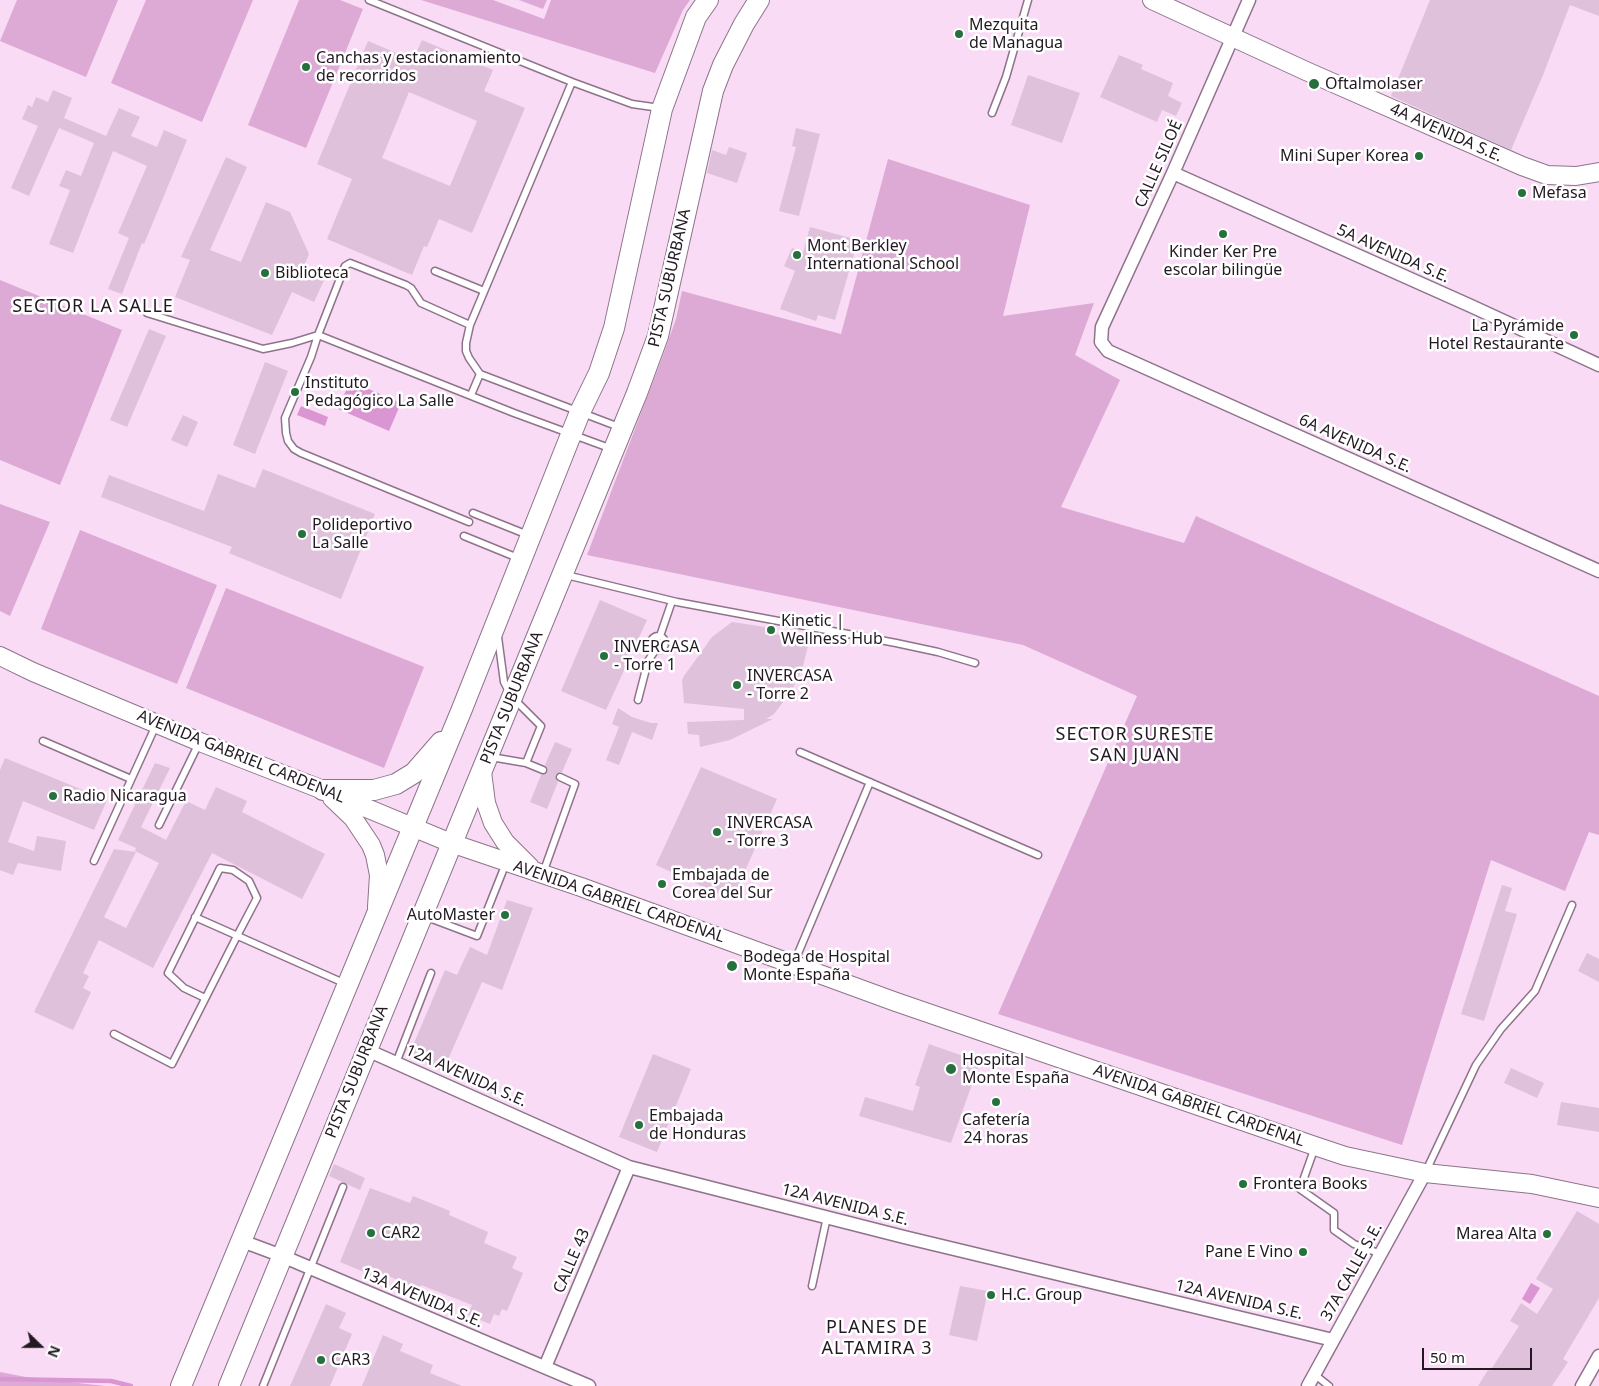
<!DOCTYPE html>
<html>
<head>
<meta charset="utf-8">
<style>
  body { margin:0 }
  #map { position:relative; width:1599px; height:1386px; overflow:hidden; background:#f9dbf5; font-family:"Noto Sans",sans-serif }
  canvas { display:block }
  .north { position:absolute; left:15px; top:1321px; width:50px; height:50px; -webkit-text-stroke:4px #fff; paint-order:stroke; rotate:112deg; font-size:14px; font-weight:700; line-height:20px; text-align:center; color:#231922 }
  .north::after { content:''; display:block; margin:auto; width:18px; height:22px; background:#231922; clip-path:polygon(50% 0,100% 100%,50% 72%,0 100%) }
  .scale { position:absolute; left:1422px; top:1348px; width:110px; height:22px; box-sizing:border-box; border:2px solid #231922; border-top:0; padding-left:6px; font-size:15px; line-height:18px; white-space:nowrap; color:#231922; -webkit-text-stroke:4px #fff; paint-order:stroke }
</style>
</head>
<body>
<div id="map">
<canvas width="1599" height="1386"></canvas>
<div class="north">N</div>
<div class="scale">50 m</div>
</div>
<script>
const c = document.querySelector('canvas').getContext('2d');
c.lineJoin = 'round';
function paint(path, color) { c.fillStyle = color; c.fill(path, 'evenodd'); }
const toPath = rows => new Path2D(rows.map(r => 'M' + r).join(''));
function trace(path, color, width, dash) { c.strokeStyle = color; c.lineWidth = width; c.lineCap = dash ? 'butt' : 'round'; c.setLineDash(dash || []); c.stroke(path); }
function write(font, color, halo, rows, align = 'center') {
  c.font = font + ' "Noto Sans",sans-serif'; c.lineWidth = 5; c.setLineDash([]); c.textBaseline = 'middle'; c.strokeStyle = halo; c.fillStyle = color; for (const [text, x, y, turn = 0] of rows) {
    c.save(); c.translate(x, y); c.rotate((+turn || 0) * Math.PI / 180); c.textAlign = isNaN(turn) ? turn : align; if (halo) c.strokeText(text, 0, 0); c.fillText(text, 0, 0); c.restore();
  }
}
const green = toPath([
  [17,0,118,0,86,77,0,41],
  [146,0,253,0,202,122,111,83],
  [299,0,340,0,363,9,306,148,248,125],
  [421,0,493,0,544,19,551,0,690,0,683,10,655,73],
  [519,0,547,0,543,9],
  [888,159,1030,205,1003,316,1094,303,1075,355,1120,380,1061,507,1184,543,1196,516,1599,696,1599,835,1589,832,1565,891,1491,860,1402,1145,998,1014,1137,696,1023,645,587,555,662,358,676,319,682,291,841,334],
  [0,280,122,330,60,485,0,460],
  [0,504,50,522,10,616,0,611],
  [80,530,217,585,177,684,41,629],
  [226,588,424,667,384,768,186,688],
  [0,1372,26,1377,105,1386,0,1386]
]);
const water = toPath([
  [350,381,401,403,389,431,338,409],
  [301,406,328,417,325,426,297,415],
  [1531,1283,1540,1288,1530,1304,1522,1299]
]);
const stream = toPath([
  [0,1379,111,1381,131,1386]
]);
const building = toPath([
  [1430,0,1599,0,1599,16,1570,5,1543,75,1511,150,1391,96],
  [422,40,493,70,484,91,525,108,472,233,439,219,427,247,424,246,412,275,327,239,352,179,317,164,368,41,413,60],
  [409,92,477,121,450,186,382,158],
  [1119,55,1143,65,1141,69,1173,83,1168,96,1182,103,1176,116,1162,110,1157,122,1100,97],
  [1028,75,1080,93,1062,143,1011,125],
  [53,90,72,98,64,118,106,136,119,108,140,117,131,136,157,147,164,130,187,140,144,244,142,243,122,294,108,289,129,238,118,233,147,166,113,151,73,253,49,244,70,190,59,186,66,170,81,176,94,143,59,128,29,196,11,188,38,126,22,119,28,105,32,107,36,97,48,102],
  [796,128,820,134,799,216,779,211,796,147,792,146],
  [729,147,747,153,737,183,707,173,712,150,726,155],
  [226,157,247,167,210,250,241,262,266,202,290,212,309,254,303,268,325,278,314,302,292,292,272,335,175,297,190,260,181,257],
  [810,227,858,240,835,320,818,315,816,321,780,309,795,271,784,266,792,248,803,253],
  [149,329,166,336,127,427,110,420],
  [265,362,288,371,255,454,233,445],
  [183,415,198,422,187,447,171,440],
  [263,469,375,514,341,599,229,553,232,547,101,497,109,475,204,511,218,474,255,488],
  [600,600,647,620,606,710,561,691],
  [732,622,765,627,765,635,796,634,796,643,808,646,802,670,790,693,774,714,766,719,773,719,730,740,700,747,699,735,688,734,687,722,744,720,744,709,684,703,682,680,684,676,712,637],
  [618,708,632,717,651,723,658,723,652,740,632,732,619,765,606,760,619,727,612,724],
  [555,742,572,749,562,772,558,773,555,775,556,779,558,782,547,809,530,802,541,775,547,772,548,769,545,765],
  [5,758,107,800,94,830,23,801,8,842,34,851,37,836,66,841,61,871,18,863,13,875,0,870,0,770],
  [155,763,170,768,141,827,166,840,186,801,205,810,216,787,247,801,242,812,325,854,302,899,212,853,153,968,99,940,83,973,89,976,83,988,91,992,73,1030,34,1012,114,849,136,852,104,917,126,928,159,863,135,851,136,848,118,840],
  [701,767,777,799,732,900,656,865],
  [1502,885,1512,888,1505,911,1517,914,1484,1021,1461,1014],
  [507,900,533,908,502,990,482,982,443,1071,409,1055,445,970,457,975,470,947,487,955],
  [1587,953,1599,959,1599,982,1578,971],
  [929,1044,980,1062,951,1143,859,1116,865,1097,913,1111,920,1087,915,1085],
  [653,1054,691,1069,657,1152,619,1137],
  [1511,1068,1544,1083,1537,1098,1504,1083],
  [1561,1102,1599,1108,1599,1132,1557,1125],
  [334,1164,365,1178,360,1190,329,1176],
  [370,1188,410,1203,413,1196,450,1211,449,1215,488,1232,484,1243,517,1257,512,1268,523,1273,507,1311,502,1309,499,1316,494,1314,490,1324,468,1315,472,1305,421,1285,419,1289,379,1272,376,1279,363,1274,364,1272,340,1262],
  [1577,1211,1599,1224,1599,1298,1563,1359,1568,1362,1552,1386,1478,1386,1488,1370,1490,1371,1519,1326,1510,1321,1521,1303,1537,1314,1553,1289,1536,1279],
  [960,1286,988,1291,977,1341,949,1335],
  [326,1304,346,1313,339,1328,352,1334,330,1386,290,1386],
  [383,1335,403,1344,400,1351,433,1365,430,1373,462,1386,362,1386]
]);
const lane = toPath([
  [369,0,572,82],
  [992,113,1006,77,1028,0],
  [435,271,484,291],
  [147,313,263,349,292,343,318,335],
  [470,325,421,303,411,288,406,285,350,263,345,266,318,335,514,413,612,449],
  [318,335,311,357,285,418,286,433,288,441,294,449,301,453,469,522],
  [471,395,480,374],
  [619,427,480,374,469,358,466,351,466,343,470,325,572,82,632,104,660,108],
  [473,513,528,535],
  [464,536,518,558],
  [566,575,677,602,896,643,938,652,975,663],
  [660,636,672,601],
  '651 643a7 7 0 1 1 14 0a7 7 0 1 1-14 0Z',
  [498,637,504,682,512,697,541,726,526,763],
  [638,700,648,661,656,649],
  [43,741,131,779],
  [800,752,1038,855],
  [491,757,526,763,543,770],
  [159,825,199,743],
  [94,861,156,725],
  [543,873,575,784,560,777],
  [424,916,477,936,506,863],
  [195,917,346,984],
  [794,963,870,782],
  [114,1034,172,1064,237,936,257,898,249,881,233,870,220,868,168,973,184,988,205,998],
  [396,1063,431,973],
  [1315,1147,1300,1189,1334,1213,1334,1230,1354,1244,1381,1254],
  [1426,1171,1476,1065,1501,1029,1535,991,1572,905],
  [812,1286,827,1217],
  [1314,1374,1329,1386],
  [263,1386,343,1187]
]);
const street = toPath([
  [1249,0,1173,173,1102,327,1101,342,1108,351,1599,571],
  [1173,173,1471,306,1599,365],
  [367,1050,629,1167,904,1237,1333,1340],
  [242,1241,282,1256,589,1386],
  [545,1367,629,1167],
  [1308,1386,1425,1173],
  [1582,1386,1599,1356]
]);
const secondary = toPath([
  [1152,0,1306,71,1522,166,1547,175,1576,176,1599,172],
  [0,656,33,672,200,742,323,790,451,843,581,887,896,1002,1315,1146,1345,1156,1425,1173,1532,1184,1599,1198],
  [482,772,486,803,493,823,505,842,530,867],
  [332,798,353,818,371,845,375,855,379,875,377,907]
]);
const primary = toPath([
  [323,790,374,790,396,784,414,773,441,742],
  [181,1386,462,709,580,412,599,373,614,328,662,109,696,17,708,0],
  [229,1386,637,393,658,336,713,91,723,65,744,24,759,0]
]);
const markers = [
  [959,34,5,"#26703d"],
  [306,67,5,"#26703d"],
  [1314,84,6,"#26703d"],
  [1419,156,5,"#26703d"],
  [1522,193,5,"#26703d"],
  [1223,234,5,"#26703d"],
  [797,255,5,"#26703d"],
  [265,273,5,"#26703d"],
  [1574,335,5,"#26703d"],
  [295,392,5,"#26703d"],
  [302,534,5,"#26703d"],
  [771,630,5,"#26703d"],
  [604,656,5,"#26703d"],
  [737,685,5,"#26703d"],
  [53,796,5,"#26703d"],
  [717,832,5,"#26703d"],
  [662,884,5,"#26703d"],
  [505,915,5,"#26703d"],
  [732,966,6,"#26703d"],
  [951,1069,6,"#26703d"],
  [996,1102,5,"#26703d"],
  [639,1125,5,"#26703d"],
  [1243,1184,5,"#26703d"],
  [371,1233,5,"#26703d"],
  [1547,1234,5,"#26703d"],
  [1303,1252,5,"#26703d"],
  [991,1295,5,"#26703d"],
  [321,1360,5,"#26703d"]
];
const poiNames = [
  ["Mezquita",969,25],
  ["de Managua",969,43],
  ["Canchas y estacionamiento",316,58],
  ["de recorridos",316,76],
  ["Oftalmolaser",1325,84],
  ["Mini Super Korea",1409,156,"right"],
  ["Mefasa",1532,193],
  ["Mont Berkley",807,246],
  ["International School",807,264],
  ["Kinder Ker Pre",1223,252,"center"],
  ["escolar bilingüe",1223,270,"center"],
  ["Biblioteca",275,273],
  ["La Pyrámide",1564,326,"right"],
  ["Hotel Restaurante",1564,344,"right"],
  ["Instituto",305,383],
  ["Pedagógico La Salle",305,401],
  ["Polideportivo",312,525],
  ["La Salle",312,543],
  ["Kinetic |",781,621],
  ["Wellness Hub",781,639],
  ["INVERCASA",614,647],
  ["- Torre 1",614,665],
  ["INVERCASA",747,676],
  ["- Torre 2",747,694],
  ["Radio Nicaragua",63,796],
  ["INVERCASA",727,823],
  ["- Torre 3",727,841],
  ["Embajada de",672,875],
  ["Corea del Sur",672,893],
  ["AutoMaster",495,915,"right"],
  ["Bodega de Hospital",743,957],
  ["Monte España",743,975],
  ["Hospital",962,1060],
  ["Monte España",962,1078],
  ["Embajada",649,1116],
  ["de Honduras",649,1134],
  ["Cafetería",996,1120,"center"],
  ["24 horas",996,1138,"center"],
  ["Frontera Books",1253,1184],
  ["CAR2",381,1233],
  ["Marea Alta",1537,1234,"right"],
  ["Pane E Vino",1293,1252,"right"],
  ["H.C. Group",1001,1295],
  ["CAR3",331,1360]
];
const streetNames = [
  ["4A AVENIDA S.E.",1446,133,24],
  ["CALLE SILOÉ",1159,164,-66],
  ["5A AVENIDA S.E.",1393,254,24],
  ["PISTA SUBURBANA",670,278,-77],
  ["6A AVENIDA S.E.",1355,444,24],
  ["PISTA SUBURBANA",512,698,-68],
  ["AVENIDA GABRIEL CARDENAL",241,757,22],
  ["AVENIDA GABRIEL CARDENAL",619,902,19],
  ["PISTA SUBURBANA",357,1072,-68],
  ["12A AVENIDA S.E.",466,1076,24],
  ["AVENIDA GABRIEL CARDENAL",1199,1106,19],
  ["12A AVENIDA S.E.",845,1205,14],
  ["CALLE 43",572,1261,-67],
  ["37A CALLE S.E.",1352,1272,-61],
  ["13A AVENIDA S.E.",422,1298,23],
  ["12A AVENIDA S.E.",1239,1300,13]
];
const neighbourhoodNames = [
  ["SECTOR LA SALLE",93,307],
  ["SECTOR SURESTE",1135,735],
  ["SAN JUAN",1135,756],
  ["PLANES DE",877,1328],
  ["ALTAMIRA 3",877,1349]
];
paint(green, '#ddaad6');
paint(water, '#d996d2');
trace(stream, '#d996d2', 4.5);
paint(building, '#dfc1db');
trace(lane, '#8e738b', 9);
trace(street, '#8e738b', 15);
trace(secondary, '#8e738b', 20);
trace(primary, '#8e738b', 22);
trace(lane, '#fff', 6);
trace(street, '#fff', 12);
trace(secondary, '#fff', 18);
trace(primary, '#fff', 20);
for (const [x, y, r, color] of markers) { const dot = new Path2D(); dot.arc(x, y, r, 0, 2 * Math.PI); c.fillStyle = color; c.fill(dot); trace(dot, '#fff', 2); }
write('16px', '#231922', '#fff', poiNames, 'left');
write('16px', '#231922', '#fff', streetNames);
c.letterSpacing = '1px';
write('18px', '#231922', '#fff', neighbourhoodNames);
c.letterSpacing = '0px';
</script>
</body>
</html>
